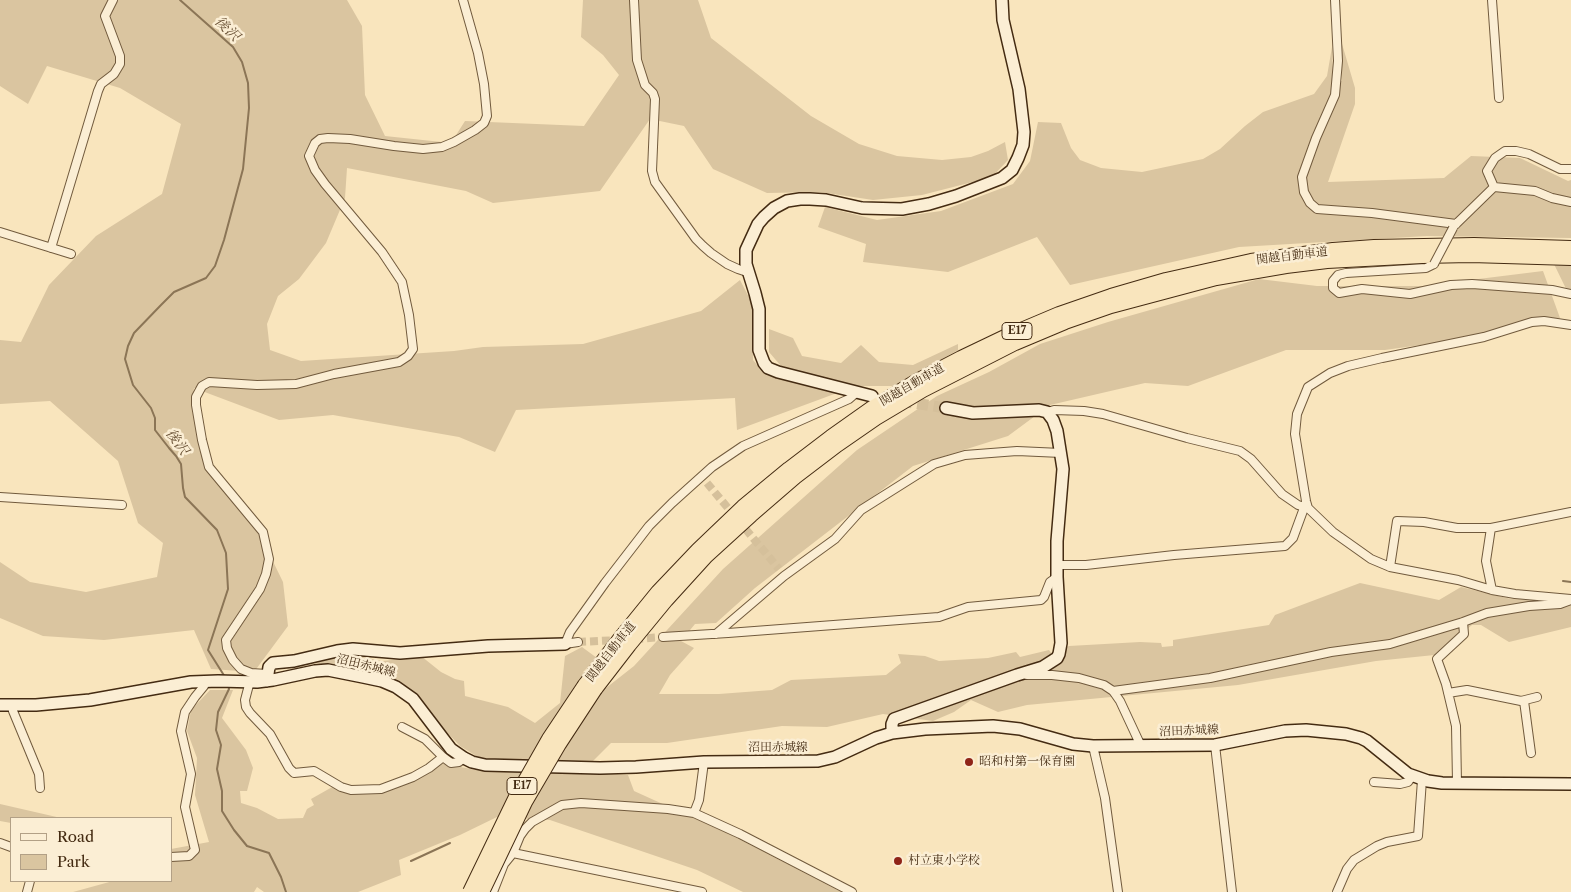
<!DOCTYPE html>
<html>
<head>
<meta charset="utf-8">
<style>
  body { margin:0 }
  #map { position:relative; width:1571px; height:892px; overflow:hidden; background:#f9e5bd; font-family:"Libre Caslon Text",serif }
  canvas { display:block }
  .legend { position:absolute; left:10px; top:817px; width:162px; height:65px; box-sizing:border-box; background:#fbeed4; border:1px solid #b2a086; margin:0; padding:6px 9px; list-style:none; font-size:15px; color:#442b12 }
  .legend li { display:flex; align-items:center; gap:10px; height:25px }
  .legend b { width:25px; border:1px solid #b2a086 }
</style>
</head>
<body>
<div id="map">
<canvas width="1571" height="892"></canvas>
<ul class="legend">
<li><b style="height:6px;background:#fbeed4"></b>Road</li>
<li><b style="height:14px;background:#dac5a0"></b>Park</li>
</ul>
</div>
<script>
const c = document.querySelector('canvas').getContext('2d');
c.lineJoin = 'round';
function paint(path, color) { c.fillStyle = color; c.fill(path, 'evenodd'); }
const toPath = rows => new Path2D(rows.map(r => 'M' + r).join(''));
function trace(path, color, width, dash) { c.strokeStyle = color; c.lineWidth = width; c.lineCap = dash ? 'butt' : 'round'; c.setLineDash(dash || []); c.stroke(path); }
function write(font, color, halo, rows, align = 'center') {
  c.font = font + ' "Libre Caslon Text","Noto Serif JP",serif'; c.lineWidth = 5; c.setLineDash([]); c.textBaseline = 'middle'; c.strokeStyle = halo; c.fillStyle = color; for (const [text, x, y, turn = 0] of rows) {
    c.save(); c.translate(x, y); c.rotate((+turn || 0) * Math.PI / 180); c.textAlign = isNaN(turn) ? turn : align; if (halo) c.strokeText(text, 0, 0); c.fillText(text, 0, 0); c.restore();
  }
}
const green = toPath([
  [0,0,347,0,362,26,365,95,385,136,451,143,465,121,584,126,619,75,603,55,581,37,583,0,698,0,711,38,811,116,859,144,897,156,942,160,971,157,988,151,1005,142,1008,160,992,177,922,195,873,200,820,192,767,193,713,169,684,126,650,119,600,191,493,203,466,191,347,168,345,198,326,243,299,279,278,296,267,324,270,350,301,361,454,351,483,347,583,344,701,311,740,280,752,303,753,360,766,375,837,393,737,430,735,398,516,410,495,452,459,437,333,415,279,420,194,388,192,410,206,467,221,488,259,533,283,582,288,626,254,672,211,669,194,630,104,640,43,636,0,618,0,562,30,582,86,592,157,577,163,543,138,523,118,461,50,401,0,404,0,340,21,342,49,285,96,236,162,194,181,124,120,88,47,66,28,104,0,86],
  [1340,37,1355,88,1355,104,1328,182,1444,178,1471,156,1520,158,1568,181,1571,180,1571,238,1427,236,1239,247,1070,285,1037,237,948,272,863,262,866,244,818,227,825,207,877,220,941,211,1013,184,1030,161,1038,122,1061,123,1071,148,1080,160,1101,168,1142,172,1203,159,1220,149,1245,126,1263,112,1314,94,1327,76,1332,47,1333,80,1342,81],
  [1553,262,1571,263,1571,299],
  [1543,271,1560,318,1484,336,1385,350,1286,350,1188,386,1145,383,1050,405,1008,436,913,466,755,588,716,623,695,624,681,641,694,648,670,675,659,694,719,694,772,690,791,680,886,675,901,663,898,654,925,656,939,661,988,658,1016,652,1020,657,1049,650,1052,654,1069,646,1140,642,1161,643,1162,647,1173,646,1173,640,1269,625,1275,615,1360,583,1439,600,1461,587,1511,599,1568,600,1571,598,1571,627,1509,642,1481,625,1472,625,1456,638,1444,654,1376,661,1238,685,1027,705,998,712,971,700,954,712,933,721,883,714,827,727,782,726,667,743,611,743,591,763,519,759,483,760,460,746,436,721,425,705,399,680,316,663,348,654,382,661,412,658,421,656,441,672,455,679,464,681,465,696,508,707,535,723,560,703,565,656,582,647,597,658,583,672,606,688,634,666,723,569,857,450,937,396,989,372,1040,344,1108,322,1259,279,1317,286,1422,286],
  [769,329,793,338,802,356,841,363,861,345,879,362,913,365,958,344,958,350,896,386,848,386,781,366,769,352],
  [210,690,233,690,222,718,246,750,253,768,247,791,240,791,241,803,257,808,278,819,303,818,307,809,314,805,311,799,334,786,343,792,350,793,362,794,378,792,440,763,476,770,628,775,634,791,729,834,841,892,743,892,697,870,550,820,497,817,460,835,399,860,401,875,358,892,264,892,257,887,254,892,73,892,113,881,171,881,171,849,209,842,195,795,197,758,187,731,191,710],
  [0,804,61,818,69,817,74,818,11,818,11,823,0,821]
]);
const stream = toPath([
  [180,0,233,47,242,62,248,83,249,108,243,169,224,240,215,266,206,278,174,292,161,305,134,333,128,346,125,359,133,385,151,408,155,418,155,430,169,448,176,456,181,464,183,488,185,497,217,530,226,553,228,589,208,650,225,677],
  [1563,581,1571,582],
  [228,685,229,689,218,712,216,730,221,745,217,769,222,791,222,811,234,830,247,846,269,853,281,877,286,892],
  [411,861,450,843]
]);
const streetTunnel = toPath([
  [707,483,779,569],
  [635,639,663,637],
  [578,642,619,640]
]);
const secondaryTunnel = toPath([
  [901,401,946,408]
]);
const street = toPath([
  [634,0,637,60,645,85,653,93,655,99,652,171,655,182,696,239,703,246,711,253,727,264,738,269,744,271,747,269],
  [1335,0,1338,61,1335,95,1316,138,1302,177,1304,192,1310,203,1317,209,1372,213,1456,224],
  [1492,0,1499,98],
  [1494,187,1487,171,1495,158,1505,151,1516,151,1529,154,1560,169,1571,169],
  [1454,226,1494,187,1535,191,1552,198,1571,202],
  [0,232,71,254],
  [51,248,98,91,101,84,114,74,120,64,120,56,105,16,113,0],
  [1434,264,1426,268,1346,273,1338,275,1333,281,1333,288,1339,293,1362,289,1410,294,1451,285,1472,284,1552,290,1571,294],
  [1571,325,1544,321,1532,322,1484,337,1382,358,1348,366,1330,373,1308,387,1297,414,1295,434,1306,501,1308,508,1333,532,1371,559,1390,567,1458,580,1492,590,1515,594,1571,599],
  [1047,412,1054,410,1084,411,1103,414,1187,438,1240,451,1251,459,1282,494,1298,505,1308,508],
  [0,497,122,505],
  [1491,528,1486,561,1492,590],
  [1057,565,1086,565,1174,555,1285,546,1293,538,1304,508],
  [1390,567,1397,521,1424,522,1457,528,1491,528,1571,512],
  [716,634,784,576,835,539,861,510,934,464,965,455,1017,451,1061,453],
  [663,637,728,633,939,617,968,607,1041,600,1044,597,1050,582,1057,577],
  [565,644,570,632,605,583,649,526,672,503,712,467,743,446,849,399,857,392],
  [565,644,578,642],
  [267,674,251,673,241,669,233,660,227,648,226,640,260,589,266,574,269,559,263,532,209,467,202,440,196,405,196,397,202,386,209,382,257,385,296,384,334,374,399,362,408,356,413,349,409,315,402,282,382,252,325,184,315,170,309,156,315,143,320,139,328,138,350,139,394,146,423,149,442,147,454,142,475,130,484,123,487,116,484,84,478,53,463,0],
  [1027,675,1052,675,1079,678,1104,685,1113,691,1120,701,1141,746],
  [250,681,245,700,246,707,250,713,270,734,289,768,294,773,314,771,341,787,351,790,381,789,413,777,429,768,443,757],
  [1113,691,1210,678,1331,652,1390,644,1463,622,1487,613,1529,606,1560,604,1571,600],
  [1448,693,1467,690,1521,701,1537,697],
  [1524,701,1531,753],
  [12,705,13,711,39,774,40,788],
  [402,727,425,739,443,757,451,763,459,762,464,758],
  [1215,745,1232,892],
  [1093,746,1105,798,1118,892],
  [1374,782,1400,784,1408,782,1412,776],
  [1457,783,1456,726,1446,684,1437,659,1464,634,1463,622],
  [694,813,699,800,704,762],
  [0,843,11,847],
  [513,853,702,892],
  [171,857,189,856,195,850,185,807,191,774,181,731,185,712,195,697,204,686,206,681],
  [27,892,30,881],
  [493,892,504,864,513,853,520,836,525,829,532,822,562,805,581,803,668,809,694,813,740,834,852,892],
  [1337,892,1347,869,1354,860,1377,846,1387,842,1418,836,1422,780]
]);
const secondary = toPath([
  [872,396,778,372,768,368,764,363,759,350,759,309,755,293,746,264,746,250,758,224,764,217,774,208,787,201,800,199,810,199,826,200,862,208,902,209,929,204,956,196,1002,178,1012,170,1018,158,1023,145,1024,132,1019,89,1003,20,1002,0],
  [267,681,269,667,273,663,294,661,337,651,353,649,400,653,488,646,565,644],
  [0,705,36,705,90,700,191,682,218,681,257,682,273,680,315,671,328,670,363,677,382,681,396,687,413,699,451,749,464,758,472,762,485,765,600,768,636,767,704,762,818,761,835,757,876,738,892,733,925,729,993,726,1020,729,1073,744,1093,746,1215,745,1285,731,1306,730,1346,734,1361,738,1367,741,1408,774,1428,781,1442,783,1571,784],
  [892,733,892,724,894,719,1017,675,1043,667,1057,658,1059,654,1061,643,1057,577,1057,541,1063,469,1057,431,1053,420,1047,412,1039,410,973,413,946,408]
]);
const highway = toPath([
  [585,685,619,640,658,592,698,550,743,507,789,469,831,437,872,408,917,381,961,358,1007,336,1059,314,1111,296,1166,280,1251,261,1333,250,1374,247,1474,245,1571,248],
  [595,689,629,645,666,600,706,556,751,515,795,477,837,445,876,418,923,390,1015,343,1065,322,1111,306,1216,278,1286,266,1327,261,1422,256,1471,255,1571,258]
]);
const streetBridge = toPath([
  [1434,264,1453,228]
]);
const highwayBridge = toPath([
  [470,892,516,797,549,739,585,685],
  [482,892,525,802,559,744,595,689]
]);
const markers = [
  [969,762,5,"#8f2418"],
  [898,861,5,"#8f2418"]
];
const shields = [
  [1017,331,30],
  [522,786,30]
];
const shieldNames = [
  ["E17",1017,331],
  ["E17",522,786]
];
const streetNames = [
  ["関越自動車道",1292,256,-7],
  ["関越自動車道",912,385,-30],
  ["関越自動車道",611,652,-52],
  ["沼田赤城線",366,666,14],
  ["沼田赤城線",1189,731,-2],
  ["沼田赤城線",778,748]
];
const poiNames = [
  ["昭和村第一保育園",979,762],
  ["村立東小学校",908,861]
];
const waterNames = [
  ["後沢",227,29,44],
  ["後沢",177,442,54]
];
paint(green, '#dac5a0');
trace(stream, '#8b7556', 2);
trace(streetTunnel, '#d5c09b', 8, [8, 4]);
trace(secondaryTunnel, '#d5c09b', 11, [11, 5.5]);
trace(street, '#715a3d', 10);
trace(secondary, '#442b12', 14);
trace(highway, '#442b12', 16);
trace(street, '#fbeed4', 8);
trace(secondary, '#fbeed4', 11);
trace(highway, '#f9e5bd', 14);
trace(streetBridge, '#715a3d', 10, []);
trace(highwayBridge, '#442b12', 16, []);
trace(streetBridge, '#fbeed4', 8);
trace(highwayBridge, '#f9e5bd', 14);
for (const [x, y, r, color] of markers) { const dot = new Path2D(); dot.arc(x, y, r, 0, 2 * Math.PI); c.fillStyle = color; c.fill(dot); trace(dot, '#fbeed4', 2); }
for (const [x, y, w] of shields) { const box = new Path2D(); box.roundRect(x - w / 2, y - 8.5, w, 17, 4); c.fillStyle = '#fbeed4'; c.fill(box); trace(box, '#442b12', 1); }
write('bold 11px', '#442b12', null, shieldNames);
write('12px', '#442b12', '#fbeed4', streetNames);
write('12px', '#442b12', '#fbeed4', poiNames, 'left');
write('italic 14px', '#685034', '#fbeed4', waterNames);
</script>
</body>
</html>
